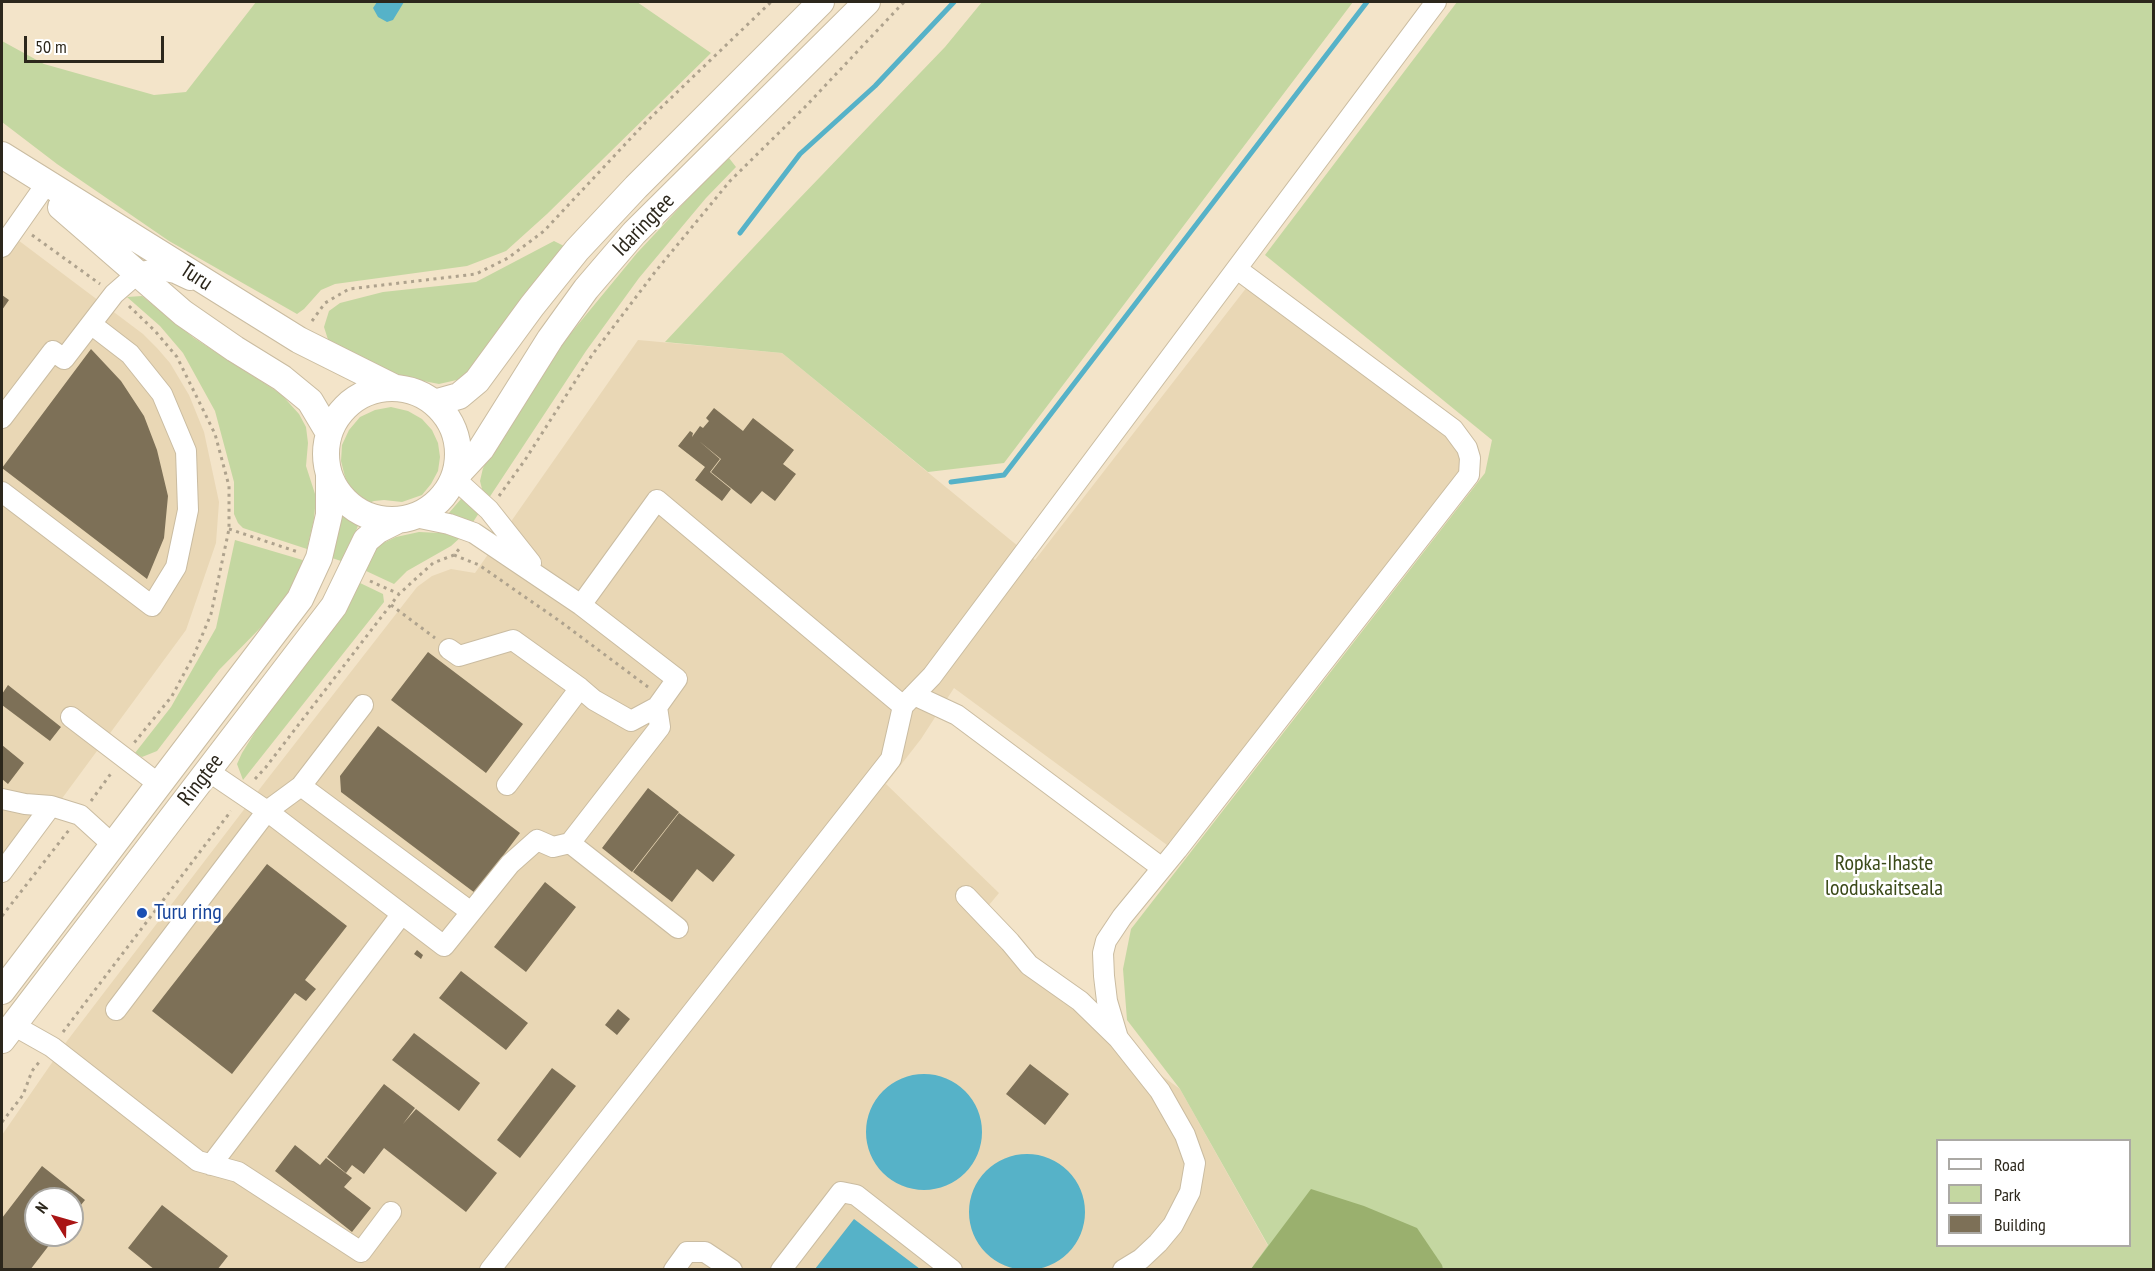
<!DOCTYPE html>
<html>
<head>
<meta charset="utf-8">
<style>
  body { margin:0 }
  #map { position:relative; width:2155px; height:1271px; overflow:hidden; background:#f3e4c9; font-family:"PT Sans Narrow",sans-serif }
  canvas { display:block }
  .frame { position:absolute; inset:0; border:3px solid #2c271c; pointer-events:none }
  .legend { position:absolute; left:1936px; top:1139px; width:195px; height:108px; box-sizing:border-box; background:#fff; border:2px solid #aba9a4; margin:0; padding:8px 10px; list-style:none; font-size:18px; color:#2c271c }
  .legend li { display:flex; align-items:center; gap:12px; height:30px }
  .legend b { width:30px; border:2px solid #aba9a4 }
  .north { position:absolute; left:24px; top:1187px; width:60px; height:60px; box-sizing:border-box; background:#fff; border:2px solid #aba9a4; border-radius:50%; rotate:307deg; font-size:16px; font-weight:700; line-height:24px; text-align:center; color:#2c271c }
  .north::after { content:''; display:block; margin:auto; width:21px; height:27px; background:#a91515; clip-path:polygon(50% 0,100% 100%,50% 72%,0 100%) }
  .scale { position:absolute; left:24px; top:36px; width:140px; height:27px; box-sizing:border-box; border:3px solid #2c271c; border-top:0; padding-left:8px; font-size:18px; line-height:21px; white-space:nowrap; color:#2c271c; -webkit-text-stroke:4px #fff; paint-order:stroke }
</style>
</head>
<body>
<div id="map">
<canvas width="2155" height="1271"></canvas>
<div class="frame"></div>
<ul class="legend">
<li><b style="height:8px;background:#fff"></b>Road</li>
<li><b style="height:16px;background:#c4d7a1"></b>Park</li>
<li><b style="height:16px;background:#7d7057"></b>Building</li>
</ul>
<div class="north">N</div>
<div class="scale">50 m</div>
</div>
<script>
const c = document.querySelector('canvas').getContext('2d');
c.lineJoin = 'round';
function paint(path, color) { c.fillStyle = color; c.fill(path, 'evenodd'); }
const toPath = rows => new Path2D(rows.map(r => 'M' + r).join(''));
function trace(path, color, width, dash) { c.strokeStyle = color; c.lineWidth = width; c.lineCap = dash ? 'butt' : 'round'; c.setLineDash(dash || []); c.stroke(path); }
function write(font, color, halo, rows, align = 'center') {
  c.font = font + ' "PT Sans Narrow",sans-serif'; c.lineWidth = 5; c.setLineDash([]); c.textBaseline = 'middle'; c.strokeStyle = halo; c.fillStyle = color; for (const [text, x, y, turn = 0] of rows) {
    c.save(); c.translate(x, y); c.rotate((+turn || 0) * Math.PI / 180); c.textAlign = isNaN(turn) ? turn : align; if (halo) c.strokeText(text, 0, 0); c.fillText(text, 0, 0); c.restore();
  }
}
const built = toPath([
  [2,228,143,334,157,348,170,363,189,395,204,432,219,502,216,543,186,630,2,880],
  [1247,287,1450,438,1462,462,1457,480,1167,845,954,688,921,739,886,784,999,893,979,917,1037,981,1102,1032,1180,1089,1268,1246,1251,1269,2,1270,2,1135,67,1041,265,782,417,587,432,576,451,569,475,573,638,340,782,353,1035,560],
  [36,1199,72,1199,72,1235,36,1235]
]);
const green = toPath([
  [256,2,637,2,711,53,547,214,506,251,467,266,335,284,321,290,304,309,297,314,169,241,57,164,2,122,2,41,44,64,154,95,186,92],
  [982,2,1353,2,1004,463,928,472,782,353,665,342,796,202,945,47],
  [1457,2,2153,2,2153,1269,1251,1269,1268,1245,1180,1089,1127,1020,1123,969,1131,929,1485,473,1492,440,1265,255],
  [1938,1140,2130,1140,2130,1246,1938,1246],
  [729,158,736,167,706,198,639,278,586,351,489,498,482,489,480,481,483,468,515,412,562,344,637,253,697,189],
  [554,241,566,247,495,335,472,367,461,379,439,384,403,377,330,346,324,327,329,311,340,303,383,292,476,282],
  [142,296,194,338,281,394,299,414,306,427,308,443,306,466,316,497,314,519,307,549,243,528,238,523,234,514,234,482,215,411,183,353,160,326,127,297],
  [391,407,408,411,422,419,432,430,438,443,440,457,438,471,431,484,422,495,402,502,384,500,374,501,366,504,353,493,345,477,341,461,342,445,349,430,360,417,375,410],
  [464,498,479,513,471,525,448,514,461,499],
  [341,510,359,523,344,562,329,557],
  [419,532,441,533,461,537,451,546,407,571,394,584,364,570,369,557,379,545,396,537],
  [235,540,306,561,291,591,271,617,219,670,157,751,142,757,135,753,171,707,216,628],
  [358,582,383,594,384,602,243,780,237,764,242,753,260,724,337,624]
]);
const forest = toPath([
  [1311,1189,1364,1206,1417,1228,1442,1265,1443,1269,1251,1269]
]);
const water = toPath([
  [377,2,404,2,393,20,387,22,378,17,373,8],
  '866 1132a58 58 0 1 1 116 0a58 58 0 1 1-116 0Z',
  '969 1212a58 58 0 1 1 116 0a58 58 0 1 1-116 0Z',
  [854,1219,920,1269,815,1269]
]);
const stream = toPath([
  [740,233,800,154,875,86,954,2],
  [951,482,1004,475,1367,2]
]);
const building = toPath([
  [2,295,9,300,2,310],
  [91,349,121,381,144,416,157,450,168,496,164,538,147,579,2,468],
  [714,408,743,431,753,418,794,450,783,464,796,474,775,501,762,491,751,504,711,472,721,459,699,441,720,459,710,472,731,489,722,501,695,480,705,467,678,446,690,431,693,433,692,437,700,426,703,428,709,421,706,418],
  [428,652,523,724,486,773,391,700],
  [8,685,61,727,50,741,2,705,2,694],
  [378,726,520,833,475,893,341,792,340,776],
  [2,745,24,763,8,784,2,779],
  [648,788,679,812,632,872,602,848],
  [679,813,735,855,713,882,697,869,672,902,633,872],
  [267,864,347,926,305,980,316,989,306,1001,295,993,232,1074,152,1011],
  [545,882,576,907,526,972,494,947],
  [417,950,423,955,421,959,414,954],
  [461,971,528,1023,506,1050,439,998],
  [618,1009,630,1019,617,1035,605,1025],
  [414,1033,480,1083,459,1111,392,1060],
  [1030,1064,1069,1094,1045,1125,1006,1094],
  [552,1068,576,1086,520,1158,497,1140],
  [384,1084,415,1108,403,1124,416,1109,497,1173,466,1212,384,1148,364,1174,352,1165,346,1173,327,1157],
  [295,1145,320,1165,326,1158,352,1178,344,1187,371,1208,352,1232,275,1171],
  [42,1166,85,1200,72,1216,72,1199,36,1199,36,1235,57,1235,30,1270,4,1270,2,1267,2,1218],
  [162,1205,228,1256,217,1270,155,1270,128,1248]
]);
const path = toPath([
  [32,235,100,284],
  [129,306,155,331,177,357,215,434,229,486,229,529,211,614,194,655,172,696,134,743],
  [312,321,325,303,349,289,476,274,508,258,544,231,646,122,771,2],
  [499,496,525,460,592,355,655,272,730,181,805,107,904,2],
  [229,529,298,552],
  [454,555,479,565,561,622,648,687],
  [370,581,399,594],
  [391,605,435,638],
  [255,779,266,767,399,594,433,563,454,555,461,547],
  [91,801,112,772],
  [2,916,69,830],
  [63,1032,231,811],
  [2,1122,23,1095,32,1071,40,1061]
]);
const minor = toPath([
  [2,247,42,190],
  [2,418,53,351,64,359,114,294,138,273,155,269,175,273,190,280],
  [454,478,489,510,531,563],
  [2,492,152,606,176,567,188,510,186,451,162,394,130,354,91,324],
  [415,517,449,524,474,533,581,605,677,679,657,707],
  [449,649,459,656,513,640,580,688],
  [914,695,957,715,1162,868],
  [903,706,932,676,1436,2],
  [71,717,160,785],
  [208,771,267,811,444,946,510,864,537,840,553,847,570,843,678,928],
  [507,785,580,688,594,700,631,721,657,707,660,727,570,843],
  [301,786,471,912],
  [2,799,25,804,51,806,80,815,113,845],
  [2,872,51,806],
  [966,896,1010,942,1029,965,1080,1001,1118,1038,1160,1091,1185,1135,1195,1163,1190,1192,1173,1225,1158,1243,1141,1259,1123,1270],
  [116,1010,267,811,301,786,363,705],
  [13,1025,52,1047,198,1161,238,1172,361,1252,391,1212],
  [1118,1038,1107,1001,1104,976,1103,953,1106,941,1122,917,1177,850,1469,475,1470,458,1467,448,1453,429,1237,269],
  [211,1165,401,915],
  [490,1270,891,759,903,706,657,500,581,605],
  [674,1270,687,1252,705,1252,732,1270],
  [781,1270,841,1192,856,1195,952,1270]
]);
const major = toPath([
  [2,155,299,340,395,388],
  [61,207,183,313,235,349,282,378,310,401,329,433],
  '326 454a66 66 0 1 1 132 0a66 66 0 1 1-132 0Z',
  [434,403,459,396,477,381,532,306,577,250,636,187,821,2],
  [454,478,481,449,550,339,586,289,634,233,867,2],
  [2,991,300,599,319,558,329,515,329,475],
  [2,1040,334,606,366,540,378,530,396,521]
]);
const markers = [
  [142,913,6,"#1a4fb4"]
];
const streetNames = [
  ["Idaringtee",644,225,-46],
  ["Turu",196,277,33],
  ["Ringtee",201,780,-52]
];
const parkNames = [
  ["Ropka-Ihaste",1884,864],
  ["looduskaitseala",1884,889]
];
const transitNames = [
  ["Turu ring",154,913]
];
paint(built, '#e9d7b5');
paint(green, '#c4d7a1');
paint(forest, '#9ab06e');
paint(water, '#56b2c8');
trace(stream, '#56b2c8', 5);
paint(building, '#7d7057');
trace(minor, '#cabca1', 22);
trace(major, '#cabca1', 28);
trace(path, '#aea28d', 3, [3, 4.5]);
trace(minor, '#fff', 20);
trace(major, '#fff', 26);
for (const [x, y, r, color] of markers) { const dot = new Path2D(); dot.arc(x, y, r, 0, 2 * Math.PI); c.fillStyle = color; c.fill(dot); trace(dot, '#fff', 2); }
write('22px', '#2c271c', '#fff', streetNames);
write('22px', '#3b4a19', '#fff', parkNames);
write('22px', '#164399', '#fff', transitNames, 'left');
</script>
</body>
</html>
